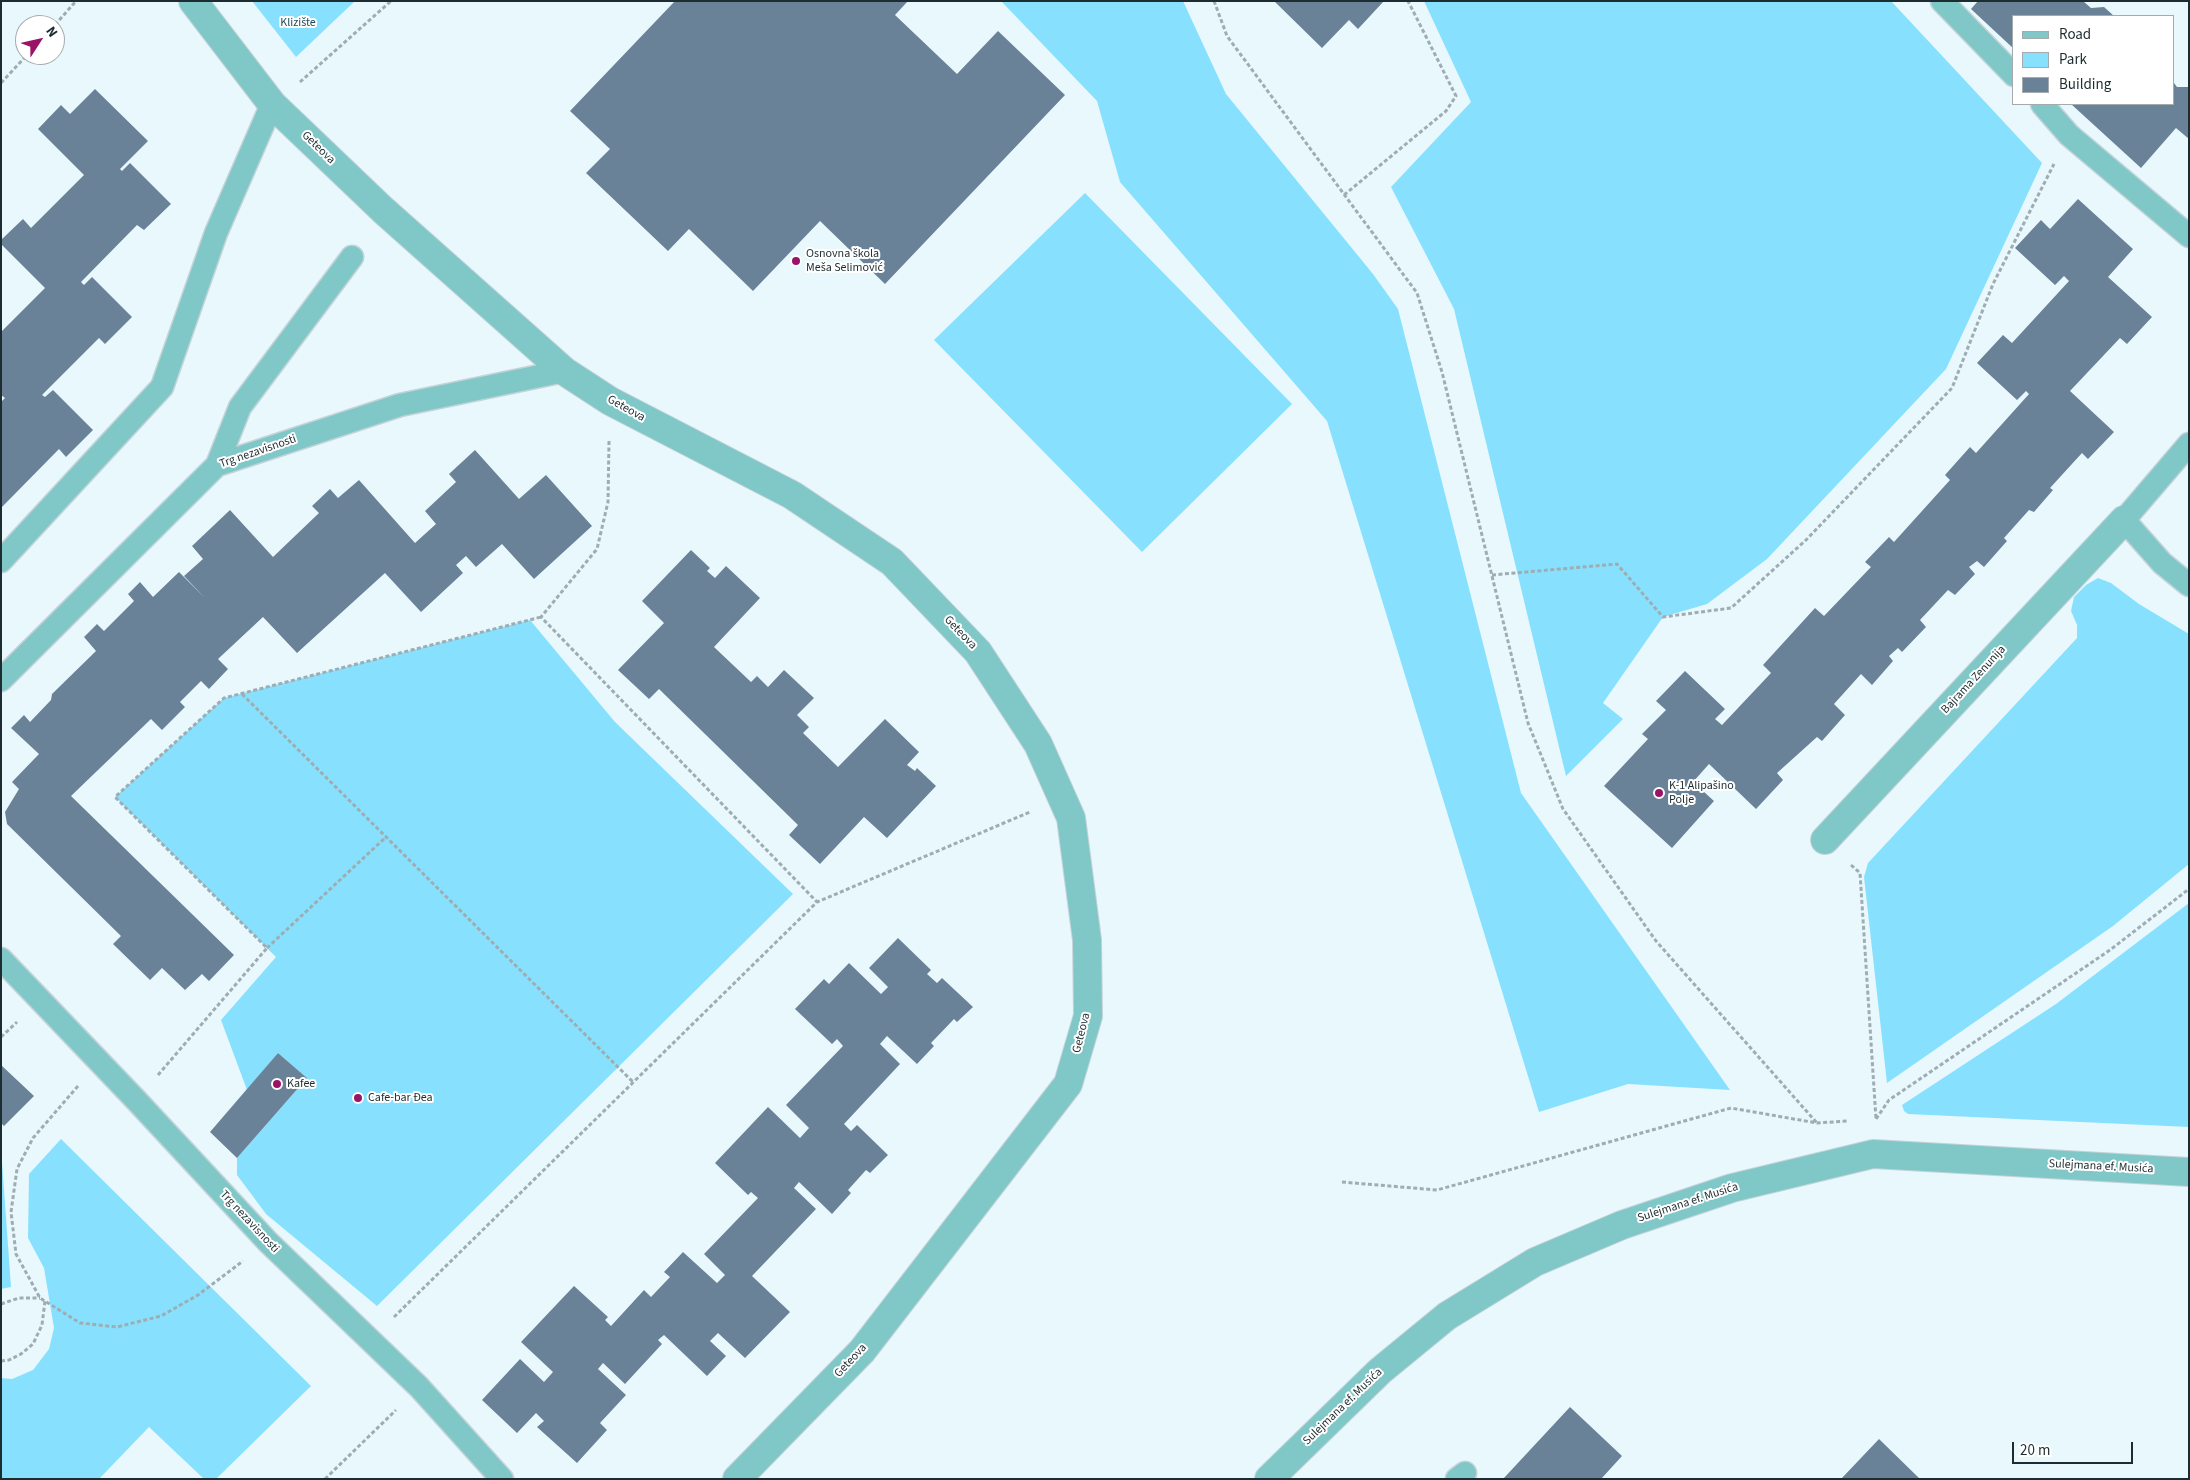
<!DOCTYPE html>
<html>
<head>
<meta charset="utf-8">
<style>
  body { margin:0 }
  #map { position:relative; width:2190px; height:1480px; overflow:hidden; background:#e9f8fd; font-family:"Source Sans 3",sans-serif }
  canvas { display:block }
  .frame { position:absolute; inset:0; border:2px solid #1d2c30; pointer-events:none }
  .legend { position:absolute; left:2012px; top:15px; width:162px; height:90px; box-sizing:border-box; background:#fff; border:1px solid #a5abac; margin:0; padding:6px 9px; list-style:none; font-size:15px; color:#1d2c30 }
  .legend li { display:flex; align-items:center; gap:10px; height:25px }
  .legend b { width:25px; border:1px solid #a5abac }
  .north { position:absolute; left:15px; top:15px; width:50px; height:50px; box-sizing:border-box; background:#fff; border:1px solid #a5abac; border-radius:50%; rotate:55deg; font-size:14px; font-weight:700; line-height:20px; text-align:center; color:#1d2c30 }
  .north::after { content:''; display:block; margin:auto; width:18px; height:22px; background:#991367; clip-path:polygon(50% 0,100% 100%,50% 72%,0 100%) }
  .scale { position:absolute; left:2012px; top:1442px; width:121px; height:22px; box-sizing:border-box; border:2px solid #1d2c30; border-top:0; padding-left:6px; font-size:15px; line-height:18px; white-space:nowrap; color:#1d2c30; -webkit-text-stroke:4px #fff; paint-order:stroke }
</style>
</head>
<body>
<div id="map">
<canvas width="2190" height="1480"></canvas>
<div class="frame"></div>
<ul class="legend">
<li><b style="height:6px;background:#80c8c7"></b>Road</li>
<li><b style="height:14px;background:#87e1fe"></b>Park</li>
<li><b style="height:14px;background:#6a8297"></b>Building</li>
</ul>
<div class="north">N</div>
<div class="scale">20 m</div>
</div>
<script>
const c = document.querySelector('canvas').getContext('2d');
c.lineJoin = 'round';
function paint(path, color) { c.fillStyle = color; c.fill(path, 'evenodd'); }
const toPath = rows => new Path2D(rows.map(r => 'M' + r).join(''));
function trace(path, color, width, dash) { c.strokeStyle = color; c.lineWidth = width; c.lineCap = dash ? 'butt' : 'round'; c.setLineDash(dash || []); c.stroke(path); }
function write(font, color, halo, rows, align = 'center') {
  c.font = font + ' "Source Sans 3",sans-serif'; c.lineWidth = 4; c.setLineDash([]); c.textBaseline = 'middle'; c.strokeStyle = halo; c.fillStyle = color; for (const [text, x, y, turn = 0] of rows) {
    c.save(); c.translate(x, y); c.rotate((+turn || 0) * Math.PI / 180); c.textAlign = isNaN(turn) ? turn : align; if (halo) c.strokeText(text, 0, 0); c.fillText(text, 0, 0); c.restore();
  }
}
const green = toPath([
  [252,1,355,1,296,57],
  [1001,1,1183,1,1226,94,1373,274,1398,309,1521,793,1730,1090,1628,1084,1539,1112,1327,421,1120,182,1097,101],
  [1424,1,1891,1,2042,163,1946,369,1767,559,1707,604,1663,617,1603,703,1623,719,1566,776,1454,309,1391,187,1471,102],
  [1085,193,1292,404,1142,552,934,340],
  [2098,578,2111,583,2139,604,2189,634,2189,864,2113,926,1887,1083,1864,877,1868,863,2077,638,2077,625,2071,611,2074,597,2086,585],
  [530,620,615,722,793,894,377,1306,266,1214,237,1175,237,1158,307,1078,278,1053,247,1090,221,1020,276,957,115,797,224,698],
  [2189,903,2189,1127,1908,1114,1904,1111,1902,1105,2056,1004],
  [61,1139,311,1386,216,1479,204,1479,149,1427,99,1479,1,1479,1,1378,12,1379,33,1370,49,1349,54,1328,44,1268,28,1238,29,1174],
  [1,1148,11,1287,1,1289]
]);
const building = toPath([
  [675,1,908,1,895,15,957,74,998,31,1065,95,885,284,820,221,753,291,689,229,668,251,586,173,610,149,570,111],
  [1274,1,1384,1,1358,29,1349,20,1322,48],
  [1978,1,2083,1,2091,8,2104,7,2114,16,2014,16,2014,49,1971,9],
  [2174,83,2177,87,2189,87,2189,139,2176,128,2141,168,2071,104,2174,104],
  [95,89,148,141,120,169,122,171,130,163,171,204,144,230,137,225,81,282,84,285,92,277,132,317,105,344,99,338,42,395,45,397,53,390,93,430,66,457,59,449,1,508,1,402,5,398,1,395,1,332,45,288,1,244,1,240,23,219,31,228,84,175,38,129,61,105,70,114],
  [2078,199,2133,249,2108,277,2152,317,2127,344,2120,338,2070,391,2114,432,2088,459,2082,453,2050,488,2053,490,2034,512,2029,510,2004,538,2007,541,1984,567,1977,561,1969,567,1975,574,1955,595,1948,590,1920,620,1926,627,1902,652,1898,648,1889,656,1893,661,1872,685,1861,674,1834,704,1845,715,1822,741,1817,737,1777,773,1783,780,1756,809,1709,764,1693,782,1714,801,1672,848,1604,786,1648,739,1642,734,1666,710,1656,701,1685,671,1725,709,1715,719,1722,725,1771,673,1763,665,1815,608,1824,616,1871,567,1865,562,1889,537,1894,542,1950,480,1945,475,1970,447,1976,453,2029,394,2026,391,2017,400,1977,363,2003,335,2012,343,2069,281,2064,276,2055,285,2015,248,2041,220,2050,229],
  [475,450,519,499,546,475,592,526,534,579,502,544,476,567,466,556,456,565,463,573,421,612,385,573,297,653,263,617,218,659,228,669,209,689,201,681,180,702,185,707,162,730,151,719,71,796,234,955,209,981,202,974,185,990,162,968,150,980,113,944,121,936,7,824,5,812,19,789,12,782,39,754,11,728,24,715,30,722,51,700,52,694,96,651,84,637,97,624,104,631,134,601,128,594,140,582,153,597,179,572,205,598,184,576,203,559,192,546,230,510,273,557,319,513,312,506,330,489,338,498,359,480,415,543,436,524,425,511,456,482,449,474],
  [691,550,710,568,707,571,715,578,726,566,760,598,714,647,751,682,757,676,768,687,784,670,814,698,797,715,809,727,803,733,838,767,885,719,919,752,907,765,915,771,917,768,936,786,887,838,864,817,820,864,789,835,798,825,659,689,649,699,618,670,664,623,642,601],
  [898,938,931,970,927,974,937,983,942,978,973,1007,957,1022,954,1019,931,1043,934,1046,917,1064,887,1036,880,1044,900,1064,844,1124,851,1131,857,1125,888,1155,870,1173,866,1170,848,1190,851,1193,832,1214,799,1182,794,1188,816,1209,752,1276,790,1312,745,1358,718,1333,710,1341,726,1356,707,1376,664,1335,658,1340,662,1344,625,1384,603,1363,598,1369,626,1395,600,1423,607,1430,577,1463,537,1427,544,1421,536,1413,517,1433,482,1400,520,1359,544,1382,553,1372,521,1342,574,1286,608,1317,605,1320,611,1326,644,1290,651,1297,670,1277,664,1272,683,1252,717,1283,725,1275,704,1254,758,1198,751,1192,748,1195,715,1163,768,1107,800,1138,809,1128,786,1105,843,1046,837,1039,832,1044,795,1009,824,979,829,984,849,963,881,994,888,987,869,968],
  [278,1053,307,1078,237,1158,210,1132],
  [1,1065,34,1096,4,1126,1,1123],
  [1570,1407,1622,1456,1601,1479,1503,1479],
  [1879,1439,1920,1479,1841,1479]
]);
const path = toPath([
  [1214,1,1227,36,1417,293,1442,372,1528,723,1563,809,1656,941,1817,1123],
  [55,25,76,1],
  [300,82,391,1],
  [1,83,27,55],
  [1344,195,1446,111,1456,96,1408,1],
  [609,441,608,502,597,549,541,617,817,902],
  [1492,575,1617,564,1663,617,1731,608,1806,540,1952,388,1993,284,2054,164],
  [242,694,633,1082],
  [1851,865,1860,873,1876,1119],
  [267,948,386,837],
  [1,1037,17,1022],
  [158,1075,267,948,115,797,224,698,541,617],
  [78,1086,33,1138,17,1169,11,1212,16,1254,40,1298,80,1323,117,1327,161,1316,198,1295,243,1261],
  [1876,1119,1889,1100,2110,950,2189,889],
  [1342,1182,1437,1190,1731,1108,1817,1123,1848,1121],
  [1,1304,19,1298,40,1298],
  [394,1317,817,902,1030,812],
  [1,1361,9,1360,21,1354,33,1344,42,1325,45,1301],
  [325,1479,396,1410]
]);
const service = toPath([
  [1942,1,2014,75],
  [2042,104,2069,135,2189,236],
  [2189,444,2124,520,2162,563,2189,585],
  [217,465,240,407,352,257],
  [1,561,162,387,216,233,272,104],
  [1,680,217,465,400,405,564,371],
  [1,959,136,1100,268,1242,419,1387,502,1479],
  [1457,1479,1465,1473]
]);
const minor = toPath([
  [193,1,272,104,383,210,564,371,610,401,792,495,892,562,978,652,1038,744,1071,818,1087,940,1088,1016,1068,1084,862,1351,737,1479],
  [1825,840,2124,520],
  [1269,1479,1380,1371,1447,1316,1535,1262,1622,1225,1732,1188,1873,1154,2189,1172]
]);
const markers = [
  [796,261,5,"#991367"],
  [1659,793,5,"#991367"],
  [277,1084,5,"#991367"],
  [358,1098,5,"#991367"]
];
const parkNames = [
  ["Klizište",298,23]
];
const streetNames = [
  ["Geteova",318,148,44],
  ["Geteova",626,409,29],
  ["Trg nezavisnosti",258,452,-19],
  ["Geteova",960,633,46],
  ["Bajrama Zenunija",1974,680,-47],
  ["Geteova",1082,1033,-76],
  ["Sulejmana ef. Musića",2101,1167,3],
  ["Sulejmana ef. Musića",1688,1203,-18],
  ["Trg nezavisnosti",249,1222,47],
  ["Geteova",851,1361,-47],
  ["Sulejmana ef. Musića",1343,1407,-44]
];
const poiNames = [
  ["Osnovna škola",806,254],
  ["Meša Selimović",806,268],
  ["K-1 Alipašino",1669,786],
  ["Polje",1669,800],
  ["Kafee",287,1084],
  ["Cafe-bar Đea",368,1098]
];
paint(green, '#87e1fe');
paint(building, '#6a8297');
trace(service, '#c4d3d8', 25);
trace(minor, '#c4d3d8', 30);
trace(path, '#9eadb2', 3, [4, 2.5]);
trace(service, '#80c8c7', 22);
trace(minor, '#80c8c7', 28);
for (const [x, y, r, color] of markers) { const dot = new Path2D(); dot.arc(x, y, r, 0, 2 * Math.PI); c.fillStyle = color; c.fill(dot); trace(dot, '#fff', 2); }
write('12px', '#1f4b58', '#fff', parkNames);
write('12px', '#1d2c30', '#fff', streetNames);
write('12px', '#1d2c30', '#fff', poiNames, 'left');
</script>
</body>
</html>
